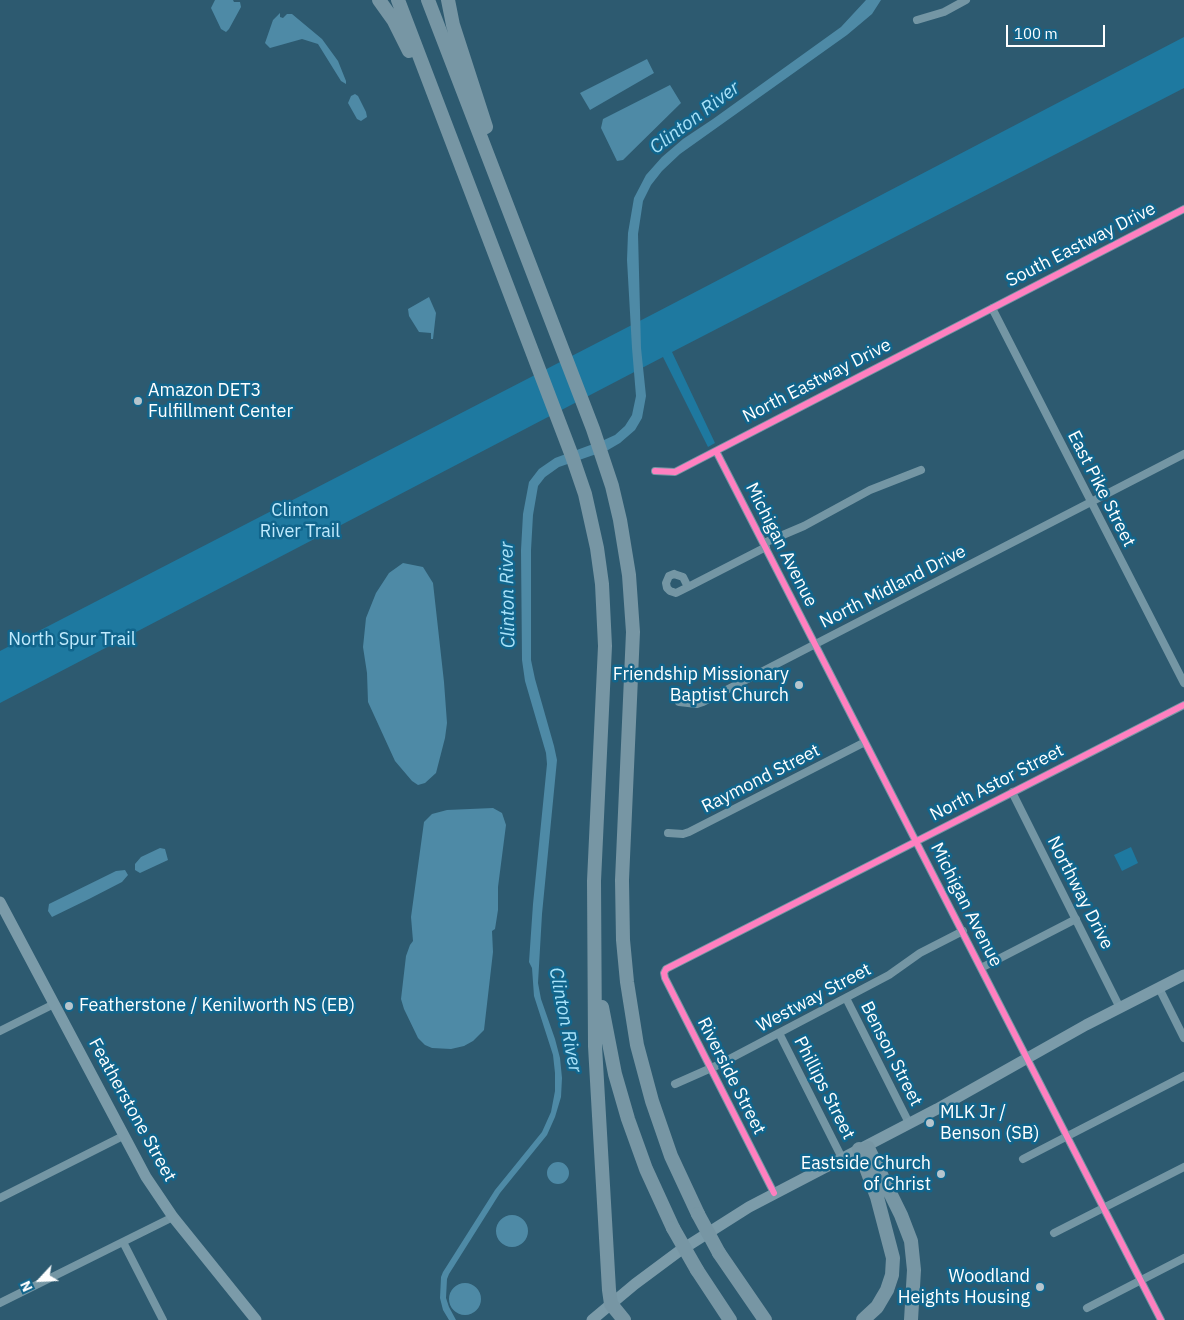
<!DOCTYPE html>
<html>
<head>
<meta charset="utf-8">
<style>
  body { margin:0 }
  #map { position:relative; width:1184px; height:1320px; overflow:hidden; background:#2d5a70; font-family:"IBM Plex Sans",sans-serif }
  canvas { display:block }
  .north { position:absolute; left:15px; top:1255px; width:50px; height:50px; -webkit-text-stroke:4px #11658c; paint-order:stroke; rotate:245deg; font-size:14px; font-weight:700; line-height:20px; text-align:center; color:#fff }
  .north::after { content:''; display:block; margin:auto; width:18px; height:22px; background:#fff; clip-path:polygon(50% 0,100% 100%,50% 72%,0 100%) }
  .scale { position:absolute; left:1006px; top:25px; width:99px; height:22px; box-sizing:border-box; border:2px solid #fff; border-top:0; padding-left:6px; font-size:15px; line-height:18px; white-space:nowrap; color:#fff; -webkit-text-stroke:4px #11658c; paint-order:stroke }
</style>
</head>
<body>
<div id="map">
<canvas width="1184" height="1320"></canvas>
<div class="north">N</div>
<div class="scale">100 m</div>
</div>
<script>
const c = document.querySelector('canvas').getContext('2d');
c.lineJoin = 'round';
function paint(path, color) { c.fillStyle = color; c.fill(path, 'evenodd'); }
const toPath = rows => new Path2D(rows.map(r => 'M' + r).join(''));
function trace(path, color, width, dash) { c.strokeStyle = color; c.lineWidth = width; c.lineCap = dash ? 'butt' : 'round'; c.setLineDash(dash || []); c.stroke(path); }
function write(font, color, halo, rows, align = 'center') {
  c.font = font + ' "IBM Plex Sans",sans-serif'; c.lineWidth = 5; c.setLineDash([]); c.textBaseline = 'middle'; c.strokeStyle = halo; c.fillStyle = color; for (const [text, x, y, turn = 0] of rows) {
    c.save(); c.translate(x, y); c.rotate((+turn || 0) * Math.PI / 180); c.textAlign = isNaN(turn) ? turn : align; if (halo) c.strokeText(text, 0, 0); c.fillText(text, 0, 0); c.restore();
  }
}
const green = toPath([
  [1184,37,1184,88,672,352,715,443,708,447,663,357,0,703,0,651,657,312],
  [1131,847,1138,863,1122,871,1114,855]
]);
const water = toPath([
  [215,0,233,0,234,2,240,2,241,7,229,29,226,32,221,29,211,8],
  [866,0,881,0,872,14,847,35,680,154,662,171,651,185,643,201,638,234,641,348,646,396,642,418,635,430,620,443,608,450,559,467,545,477,538,486,533,515,531,550,531,660,535,679,554,746,557,760,542,914,538,983,541,999,555,1039,560,1058,562,1078,561,1097,555,1117,547,1135,500,1193,449,1274,447,1279,446,1298,449,1307,456,1320,449,1320,443,1310,440,1298,441,1277,443,1272,495,1190,542,1132,551,1112,555,1091,555,1073,553,1055,534,996,532,968,529,962,533,904,547,764,546,753,525,681,522,660,521,550,523,514,529,482,539,469,555,458,604,440,615,435,625,426,632,415,636,396,632,348,627,260,628,233,634,198,646,175,662,157,683,139,713,119,841,27],
  [280,13,280,17,283,18,287,14,292,14,322,39,338,61,346,81,346,84,341,81,318,44,302,39,270,48,265,43,273,20],
  [647,59,654,73,590,110,580,93],
  [670,85,681,103,623,160,617,161,601,128,603,119],
  [355,94,358,96,366,112,367,117,361,121,357,119,348,103,351,96],
  [429,297,436,313,433,339,431,339,431,333,419,332,409,316,408,309],
  [403,563,423,567,433,583,444,682,447,723,445,738,436,773,425,783,418,785,412,781,395,761,368,702,367,673,363,647,366,618,376,593,389,573],
  [493,808,502,813,506,825,498,887,498,910,495,929,492,931,493,952,484,1030,473,1041,464,1046,451,1049,432,1048,425,1045,418,1038,404,1009,401,999,406,956,410,945,413,941,411,917,424,822,432,814,447,810],
  [160,848,165,849,168,860,140,873,135,870,135,864,141,857],
  [125,870,128,875,122,882,89,899,52,917,48,911,49,904,116,871],
  '547 1173a11 11 0 1 1 22 0a11 11 0 1 1-22 0Z',
  '496 1231a16 16 0 1 1 32 0a16 16 0 1 1-32 0Z',
  '449 1299a16 16 0 1 1 32 0a16 16 0 1 1-32 0Z'
]);
const street = toPath([
  [917,20,944,12,966,0],
  [992,308,1184,683],
  [716,451,1161,1320],
  [655,471,675,472,1184,209],
  [764,543,804,526,870,490,921,470],
  [674,574,683,577,688,587,676,593,670,591,667,588,666,583,669,576,674,574],
  [688,587,766,547],
  [679,702,697,704,703,702,1184,454],
  [1012,792,1120,1008],
  [668,833,683,834,689,832,865,742],
  [981,968,1076,919],
  [1159,988,1184,1038],
  [846,998,909,1123],
  [0,1031,54,1004],
  [779,1033,842,1158],
  [675,1084,718,1065,889,975,920,953,963,931],
  [1023,1159,1184,1076],
  [774,1193,665,978,664,973,666,969,1184,705],
  [0,1198,123,1136],
  [1054,1233,1184,1167],
  [123,1242,163,1320],
  [0,1303,173,1217],
  [1087,1308,1184,1258]
]);
const secondary = toPath([
  [0,902,146,1177,173,1217,256,1320],
  [592,1320,635,1284,678,1252,749,1207,937,1109,1086,1025,1184,975]
]);
const highway = toPath([
  [379,0,394,21,409,51],
  [398,0,572,456,585,494,597,548,602,584,605,646,594,881,595,1046,609,1290,611,1304,624,1320],
  [428,0,593,429,612,486,620,520,629,575,633,632,622,880,623,940,627,982,637,1045,652,1101,671,1156,698,1214],
  [448,0,453,25,486,127],
  [602,1007,615,1074,628,1119,646,1169,673,1228],
  [868,1148,901,1215,911,1241,914,1270,911,1320],
  [859,1149,877,1197,893,1258,892,1275,887,1290,877,1307,863,1320],
  [719,1253,765,1320],
  [697,1270,730,1320]
]);
const highwayBridge = toPath([
  [698,1214,719,1253],
  [673,1228,697,1270]
]);
const cycleway = toPath([
  [716,451,1161,1320],
  [655,471,675,472,1184,209],
  [774,1193,665,978,664,973,666,969,1184,705]
]);
const markers = [
  [138,401,5,"#b6c5cd"],
  [799,685,5,"#b6c5cd"],
  [69,1006,5,"#b6c5cd"],
  [930,1123,5,"#b6c5cd"],
  [941,1174,5,"#b6c5cd"],
  [1040,1287,5,"#b6c5cd"]
];
const streetNames = [
  ["South Eastway Drive",1081,245,-27],
  ["North Eastway Drive",817,381,-27],
  ["East Pike Street",1101,489,63],
  ["Michigan Avenue",781,545,63],
  ["North Midland Drive",893,587,-27],
  ["Raymond Street",761,779,-27],
  ["North Astor Street",997,783,-27],
  ["Northway Drive",1080,893,63],
  ["Michigan Avenue",966,905,63],
  ["Westway Street",814,998,-28],
  ["Benson Street",891,1054,63],
  ["Riverside Street",731,1076,63],
  ["Phillips Street",824,1088,63],
  ["Featherstone Street",132,1110,61]
];
const poiNames = [
  ["Amazon DET3",148,391],
  ["Fulfillment Center",148,412],
  ["Friendship Missionary",789,675,"right"],
  ["Baptist Church",789,696,"right"],
  ["Featherstone / Kenilworth NS (EB)",79,1006],
  ["MLK Jr /",940,1113],
  ["Benson (SB)",940,1134],
  ["Eastside Church",931,1164,"right"],
  ["of Christ",931,1185,"right"],
  ["Woodland",1030,1277,"right"],
  ["Heights Housing",1030,1298,"right"]
];
const parkNames = [
  ["Clinton",300,511],
  ["River Trail",300,532],
  ["North Spur Trail",72,640]
];
const waterNames = [
  ["Clinton River",695,118,-37],
  ["Clinton River",508,595,-91],
  ["Clinton River",565,1020,79]
];
paint(green, '#1e79a0');
paint(water, '#4e8aa6');
trace(street, '#7496a4', 8);
trace(secondary, '#7b9ba9', 11);
trace(highway, '#7796a4', 14);
trace(highwayBridge, '#7796a4', 14);
trace(cycleway, '#ff80c0', 6);
for (const [x, y, r, color] of markers) { const dot = new Path2D(); dot.arc(x, y, r, 0, 2 * Math.PI); c.fillStyle = color; c.fill(dot); trace(dot, '#11658c', 2); }
write('18px', '#fff', '#11658c', streetNames);
write('18px', '#fff', '#11658c', poiNames, 'left');
write('18px', '#c0eafd', '#11658c', parkNames);
write('italic 19px', '#a9e2f9', '#11658c', waterNames);
</script>
</body>
</html>
